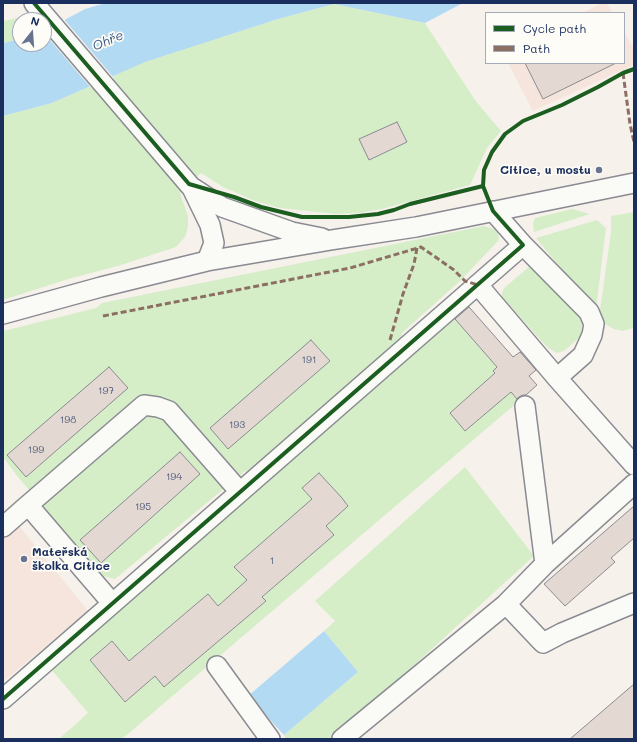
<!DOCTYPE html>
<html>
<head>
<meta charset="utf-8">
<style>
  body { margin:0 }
  #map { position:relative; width:637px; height:742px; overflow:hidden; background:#f7f1ec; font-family:Mali,sans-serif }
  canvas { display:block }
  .frame { position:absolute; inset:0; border:4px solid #1b2f5e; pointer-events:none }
  .legend { position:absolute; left:485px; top:12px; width:140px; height:52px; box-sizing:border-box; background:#fdfcf7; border:1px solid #a3aaba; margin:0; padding:5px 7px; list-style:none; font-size:12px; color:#1b2f5e }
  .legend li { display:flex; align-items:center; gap:8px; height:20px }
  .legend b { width:20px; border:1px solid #a3aaba }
  .north { position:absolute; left:12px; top:12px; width:40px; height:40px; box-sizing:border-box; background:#fdfcf7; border:1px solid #a3aaba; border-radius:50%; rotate:17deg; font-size:11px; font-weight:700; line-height:16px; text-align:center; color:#1b2f5e }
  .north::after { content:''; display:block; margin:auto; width:14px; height:18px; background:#687390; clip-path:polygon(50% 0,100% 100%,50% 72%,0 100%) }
</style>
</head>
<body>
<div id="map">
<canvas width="637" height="742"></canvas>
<div class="frame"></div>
<ul class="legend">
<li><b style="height:5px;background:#1b5e20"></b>Cycle path</li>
<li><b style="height:5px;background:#8d6e63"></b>Path</li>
</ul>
<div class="north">N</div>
</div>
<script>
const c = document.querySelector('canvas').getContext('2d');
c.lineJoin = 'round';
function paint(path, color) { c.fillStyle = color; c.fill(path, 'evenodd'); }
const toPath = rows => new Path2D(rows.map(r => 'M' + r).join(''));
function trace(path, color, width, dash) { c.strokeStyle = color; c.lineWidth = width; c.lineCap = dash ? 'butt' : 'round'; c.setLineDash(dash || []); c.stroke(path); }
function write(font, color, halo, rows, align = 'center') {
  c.font = font + ' Mali,sans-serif'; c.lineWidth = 3.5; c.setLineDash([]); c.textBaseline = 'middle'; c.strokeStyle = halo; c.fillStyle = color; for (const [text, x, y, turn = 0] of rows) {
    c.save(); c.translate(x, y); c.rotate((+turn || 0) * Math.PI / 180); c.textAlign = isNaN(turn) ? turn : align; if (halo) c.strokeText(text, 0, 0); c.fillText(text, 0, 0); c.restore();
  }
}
const built = toPath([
  [602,3,607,3,613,13,582,13],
  [624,32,634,49,634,65,533,111,508,63,624,63],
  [3,506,88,611,3,682]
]);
const green = toPath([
  [334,4,425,23,475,100,501,131,487,148,470,185,382,209,359,213,336,214,280,208,255,201,223,187,201,173,180,193,188,216,188,227,185,237,176,247,121,265,65,280,3,300,3,116,52,103,144,62,278,19],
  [28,16,31,20,20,20,20,39,3,43,3,21],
  [572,209,590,214,534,232,533,223,535,218],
  [634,212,634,328,623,331,614,329,605,324,597,315,600,310,611,232,611,216],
  [597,220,606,228,596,309,584,297,536,238],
  [484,226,494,229,498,233,499,240,460,281,402,333,403,340,253,469,244,472,115,579,103,576,17,476,3,457,3,331,96,308,102,303],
  [530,266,537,269,582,321,582,327,581,336,564,351,557,353,548,348,502,297,502,293,504,288],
  [454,317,497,367,493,371,495,373,450,413,465,431,511,392,519,401,122,739,59,739,88,713,50,668],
  [319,474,348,506,331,521,323,523,334,535,262,597,266,601,164,687,155,676,125,702,90,660,112,641,133,665,140,659,136,654,208,594,218,606,247,580,235,566,313,500,302,488],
  [465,467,534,556,333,739,286,739,284,735,358,672,324,631,335,621,315,601]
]);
const water = toPath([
  [106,3,463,3,425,23,334,4,278,19,145,62,52,103,3,116,3,43,20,39,20,44,44,44,44,31,85,9],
  [324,631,358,672,284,735,248,696]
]);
const pier = toPath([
  [63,18,114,78,91,88,44,33,44,28]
]);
const building = toPath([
  [525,63,616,63,543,99,525,63],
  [397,122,407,142,369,160,359,139,397,122],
  [469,307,513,357,520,352,536,370,529,376,537,385,526,395,523,395,519,397,517,399,511,392,465,431,450,413,495,373,493,371,497,367,455,319,469,307],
  [311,340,330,361,228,449,210,428,311,340],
  [109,367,128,388,26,477,7,455,109,367],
  [180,452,200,474,101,563,80,540,180,452],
  [319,473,342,498,348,506,326,526,334,535,262,597,266,601,164,687,155,676,125,702,90,660,112,641,129,661,208,594,218,606,247,580,234,567,312,499,302,488,319,473],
  [634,506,634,538,611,558,615,562,565,606,544,584,634,506],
  [634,684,634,739,570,739,634,684]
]);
const minor = toPath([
  [34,3,192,188,210,225,214,243,207,261],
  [193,188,222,207,292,232,322,238],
  [523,245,589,312,594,324,592,335,583,355,557,378],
  [478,285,557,378,634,465],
  [3,314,101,287,207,261,331,240,416,227,634,183],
  [525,406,545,564,506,604,543,643,562,633,634,603],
  [3,527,28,505],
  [545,564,634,484],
  [112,603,28,505,144,405,158,407,169,411,240,492],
  [217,666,270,739],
  [3,699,523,245,493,211],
  [342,739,506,604]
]);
const quiet = toPath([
  [623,73,630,124,634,142],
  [103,316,350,268,421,247,454,270,465,281,478,285],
  [390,340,403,294,414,264,417,248]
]);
const cycleway = toPath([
  [34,3,189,184,234,197,261,207,302,217,349,217,378,214,394,210,410,204,483,186],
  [3,699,523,245,493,211,483,186,484,170,492,152,505,134,523,121,562,105,598,87,623,73,634,69]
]);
const markers = [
  [599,170,4,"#687390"],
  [24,559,4,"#687390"]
];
const numberNames = [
  ["191",309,360],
  ["197",106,391],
  ["198",68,420],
  ["193",237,425],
  ["199",36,450],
  ["194",174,477],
  ["195",143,507],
  ["1",272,561]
];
const poiNames = [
  ["Citice, u mostu",591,170],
  ["Mateřská",32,552,"left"],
  ["školka Citice",32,566,"left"]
];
const waterNames = [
  ["Ohře",108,41,-23]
];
paint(built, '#f5e5dc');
paint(green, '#d5eec8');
paint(water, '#b3daf3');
paint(pier, '#f7f1ec');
paint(building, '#e4d9d2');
trace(building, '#8a8b92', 1);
trace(minor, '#8a8b92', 22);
trace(minor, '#fafaf7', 19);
trace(quiet, '#8d6e63', 3, [6, 3]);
trace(cycleway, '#1b5e20', 4);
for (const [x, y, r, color] of markers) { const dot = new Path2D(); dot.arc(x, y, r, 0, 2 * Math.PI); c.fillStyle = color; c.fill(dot); trace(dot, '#fdfcf7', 1.5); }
write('10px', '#4e5a7c', null, numberNames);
write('bold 12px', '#1b2f5e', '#fdfcf7', poiNames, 'right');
write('italic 13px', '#3a5784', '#fdfcf7', waterNames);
</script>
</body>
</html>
